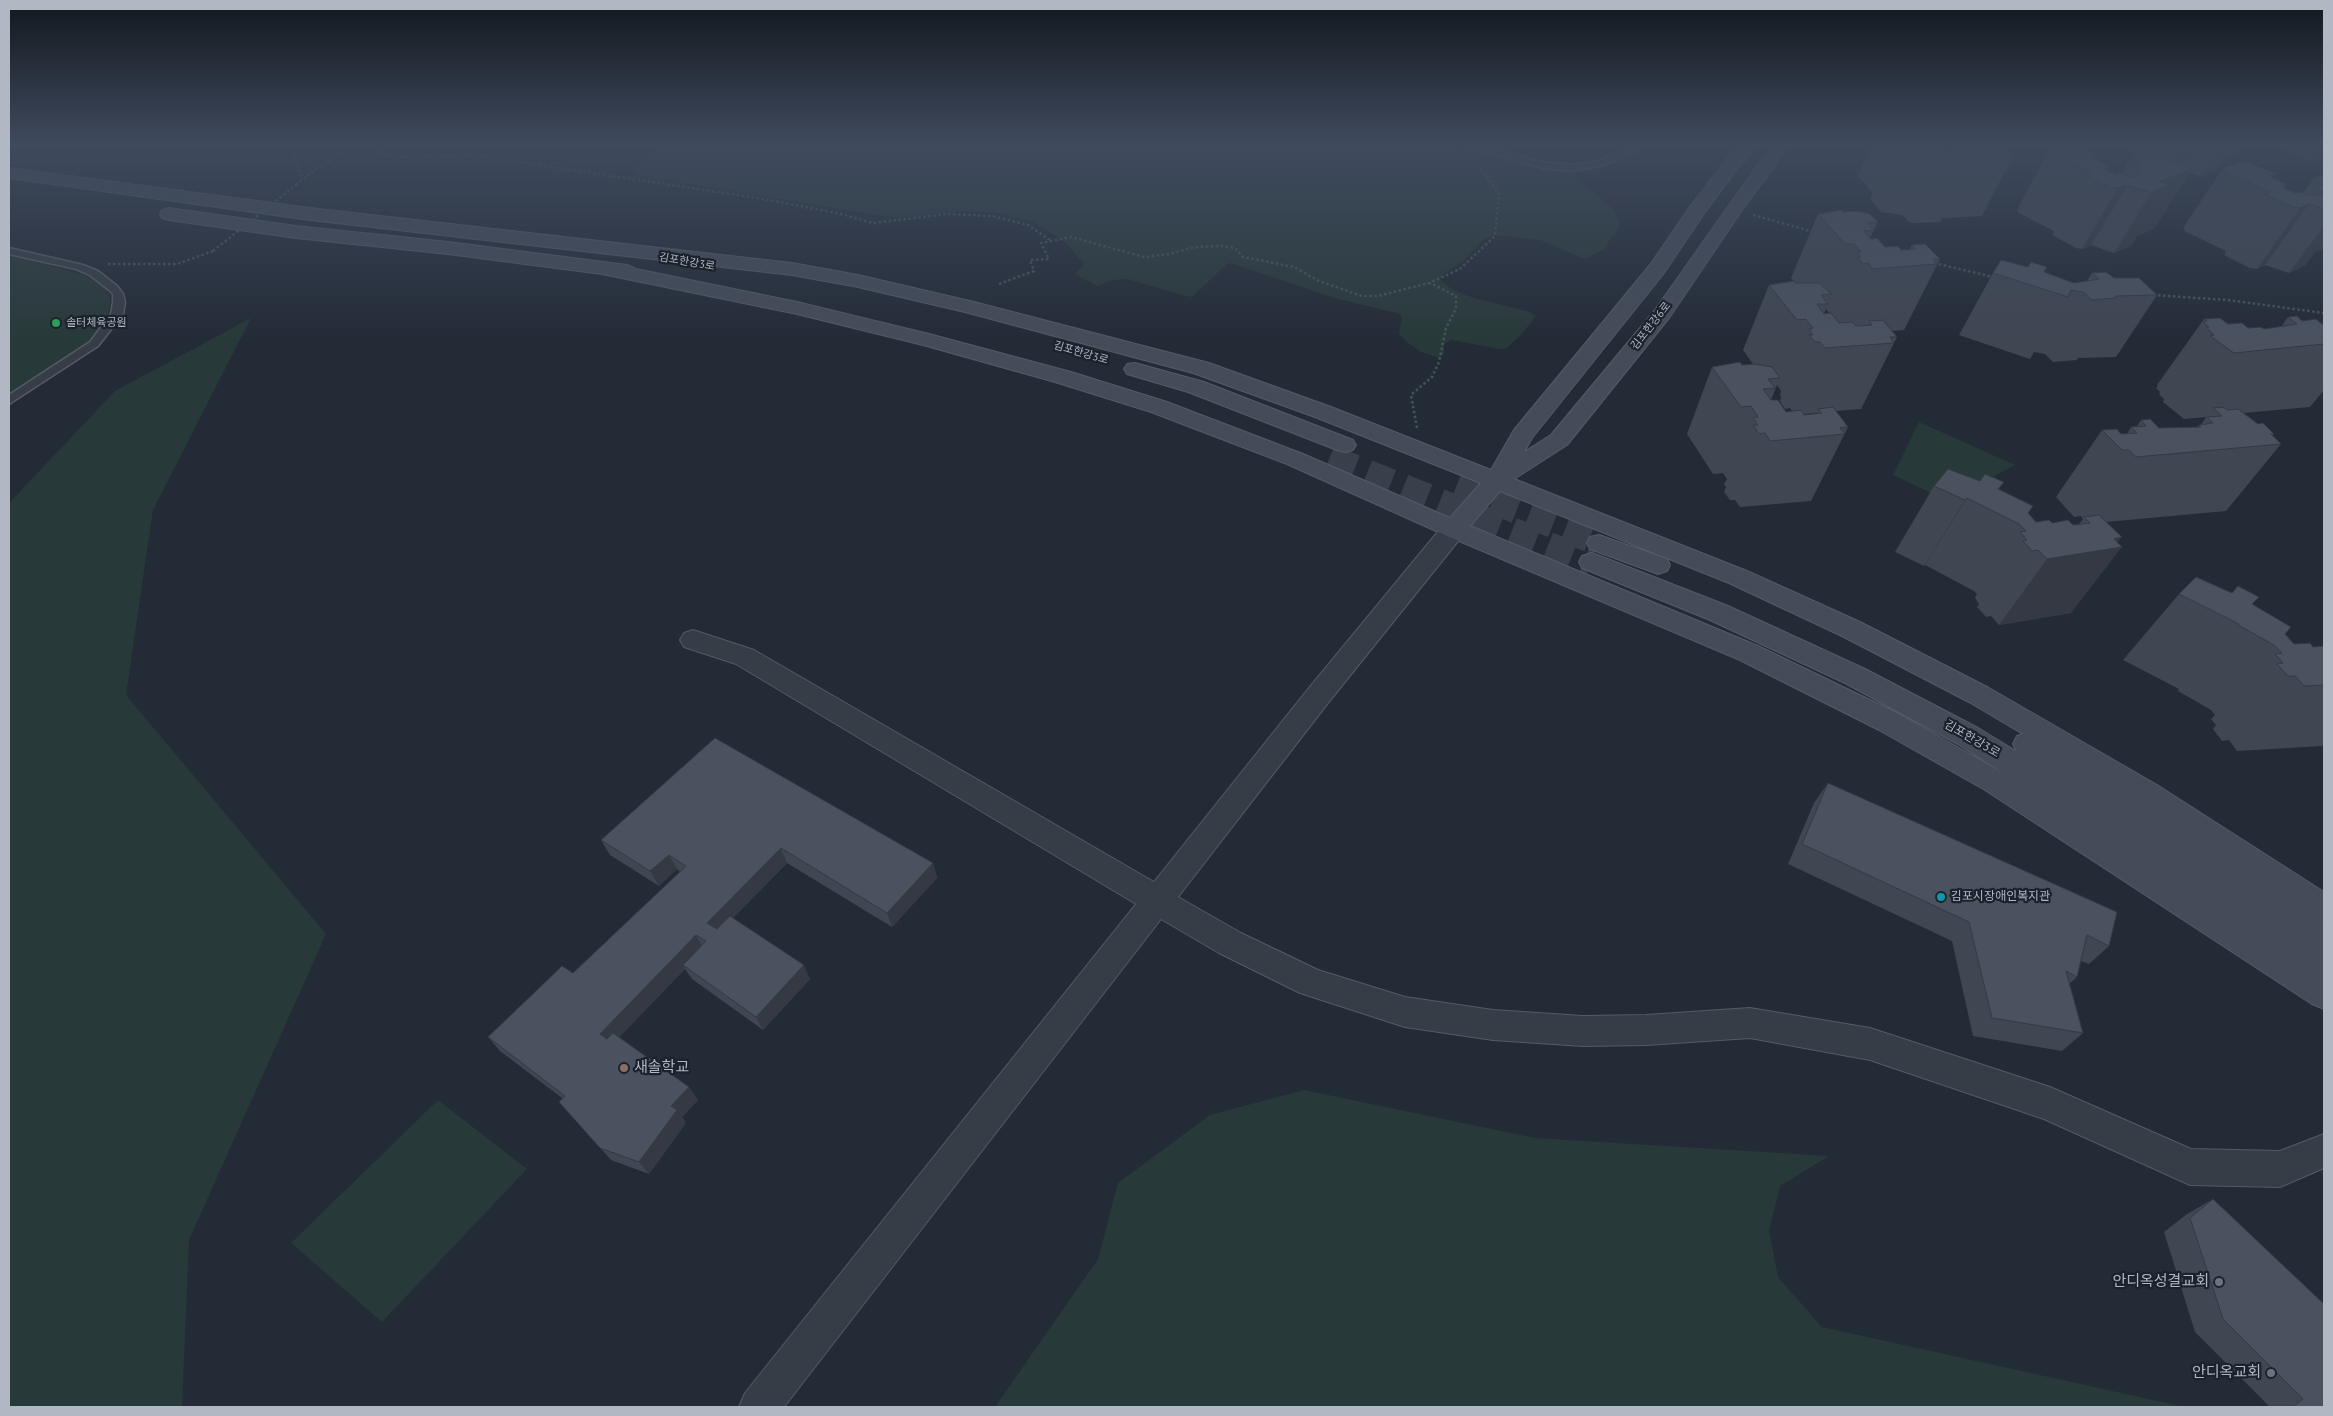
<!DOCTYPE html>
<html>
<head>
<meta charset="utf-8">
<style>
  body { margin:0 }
  #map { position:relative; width:2333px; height:1416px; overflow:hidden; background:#232b36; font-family:"PT Sans",sans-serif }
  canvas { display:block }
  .frame { position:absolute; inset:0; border:10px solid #b1b8c3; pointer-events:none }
</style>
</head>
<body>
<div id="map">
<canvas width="2333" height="1416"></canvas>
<div class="frame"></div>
</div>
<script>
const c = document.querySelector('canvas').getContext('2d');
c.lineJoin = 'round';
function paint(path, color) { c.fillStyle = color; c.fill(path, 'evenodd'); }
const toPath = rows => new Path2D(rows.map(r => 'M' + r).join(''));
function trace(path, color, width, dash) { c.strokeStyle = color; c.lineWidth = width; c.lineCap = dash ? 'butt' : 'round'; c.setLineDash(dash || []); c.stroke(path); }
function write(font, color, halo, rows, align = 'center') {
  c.font = font + ' "PT Sans","Noto Sans KR",sans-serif'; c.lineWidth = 4.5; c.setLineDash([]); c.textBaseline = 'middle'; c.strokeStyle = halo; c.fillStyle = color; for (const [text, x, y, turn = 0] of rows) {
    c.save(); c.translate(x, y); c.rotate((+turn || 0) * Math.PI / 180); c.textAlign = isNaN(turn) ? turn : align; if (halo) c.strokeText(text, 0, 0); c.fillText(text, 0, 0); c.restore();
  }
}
const green = toPath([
  [659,146,1457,146,1543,168,1576,172,1584,184,1612,208,1619,220,1620,226,1603,250,1585,259,1540,240,1505,236,1493,235,1484,239,1462,262,1442,275,1440,280,1453,290,1474,298,1530,312,1536,316,1522,334,1507,348,1499,349,1452,340,1444,344,1444,354,1439,358,1421,352,1405,341,1399,334,1402,317,1400,314,1335,298,1231,263,1227,264,1193,296,1190,297,1127,279,1113,280,1097,286,1075,274,1084,264,1064,241,1031,221,997,213,968,211,901,217,882,216,643,176,637,173,634,167],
  [9,255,92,277,106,290,110,296,110,304,108,316,89,342,59,364,9,393],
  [251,318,153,510,126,695,326,934,189,1240,182,1407,9,1407,9,503,115,391],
  [1919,422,2015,465,1948,501,1893,475],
  [1304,1090,1535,1138,1829,1156,1780,1186,1769,1230,1778,1277,1822,1327,2185,1407,995,1407,1098,1259,1118,1183,1210,1115],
  [438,1100,527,1169,382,1322,291,1243]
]);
const secondaryTunnelFar1 = toPath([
  [1330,457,1335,459]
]);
const secondaryTunnel = toPath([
  [1331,458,1591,562],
  [1456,487,1599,543]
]);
const path = toPath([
  [297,146,294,155,303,179],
  [373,146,384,155,407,157,473,155,758,198,837,213,873,223,947,214,992,216,1028,225,1050,240],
  [296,185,316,169,353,146],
  [1753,215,1814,232],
  [1934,263,1993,277],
  [108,264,177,264,213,251],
  [999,284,1034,271,1030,260,1049,259,1041,243,1071,237,1144,257,1169,254,1195,247,1222,246,1235,248,1243,257,1294,267,1319,281,1362,296,1378,296,1429,283,1460,269,1495,236,1499,193,1476,163],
  [2153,295,2228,300,2324,313],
  [1417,428,1411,395,1432,377,1439,362,1446,328,1456,309,1456,296,1430,283]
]);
const lane = toPath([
  [1465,146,1481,146,1543,162,1574,165,1599,161,1634,146,1647,146,1604,165,1574,171,1543,168,1465,146],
  [9,248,83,265,98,271,117,286,123,294,125,302,123,314,98,346,9,404,9,395,90,342,111,314,113,302,113,294,109,290,90,275,76,269,9,254,9,248]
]);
const street = toPath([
  [1454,521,1463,523,1466,529,1463,535,1328,703,1178,897,1241,933,1318,970,1405,997,1493,1010,1583,1016,1646,1015,1750,1008,1870,1028,2050,1087,2191,1149,2280,1151,2324,1134,2324,1168,2280,1187,2190,1185,2044,1119,1870,1060,1750,1038,1646,1045,1583,1046,1493,1040,1405,1027,1300,993,1219,953,1161,919,784,1407,739,1407,745,1393,1136,904,736,664,684,647,680,640,684,633,693,630,754,650,1154,882,1308,689,1445,523,1454,521]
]);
const secondary = toPath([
  [1739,146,1758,146,1738,168,1703,215,1664,273,1532,438,1524,452,1551,435,1655,310,1771,146,1789,146,1740,213,1669,318,1567,445,1514,479,1747,571,1860,622,1989,688,2157,785,2324,892,2324,921,2321,921,2324,923,2324,1009,2312,1004,1985,790,1879,730,1740,660,1445,535,1287,464,1151,412,1055,382,923,345,797,314,602,274,448,254,296,238,169,220,162,218,160,214,162,210,169,208,296,226,448,242,627,265,636,269,797,302,929,334,1071,372,1167,402,1303,454,1450,518,1481,483,1315,417,1193,373,965,312,858,287,792,275,310,220,9,178,9,168,310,208,792,263,858,275,974,302,1209,363,1331,407,1491,470,1514,430,1650,265,1689,208,1726,160,1739,146],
  [1500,491,1729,583,1842,636,1969,702,2023,734,2017,736,2013,744,2017,752,2024,756,1978,728,1865,669,1728,606,1600,556,1591,553,1582,556,1579,562,1582,568,1710,620,1845,683,1958,744,2162,874,2005,774,1899,714,1758,646,1470,526,1500,491],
  [1135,363,1204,382,1353,440,1356,445,1353,450,1345,452,1337,450,1188,392,1127,374,1124,369,1127,364,1135,363],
  [1599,535,1667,559,1670,565,1667,571,1658,574,1590,549,1587,543,1590,537,1599,535]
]);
const pathBridge = toPath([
  [213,251,296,185]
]);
const wall = toPath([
  [1871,146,1931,146,1945,150,1951,150,1953,146,2013,156,1982,216,1942,218,1940,222,1915,223,1909,222,1902,215,1881,212,1870,199,1873,193,1858,176],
  [2118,146,2243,146,2236,156,2222,162,2216,170,2201,176,2189,173,2154,229,2137,236,2131,246,2114,253,2091,245,2082,249,2076,248,2052,235,2054,231,2017,212,2018,210,2017,210,2049,150,2097,160,2107,170,2116,175,2122,174,2131,158,2144,158],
  [2281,146,2324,146,2324,157,2312,162,2279,148],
  [2223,168,2273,178,2287,185,2284,189,2295,193,2303,193,2314,178,2324,175,2324,249,2316,251,2305,265,2289,273,2265,265,2257,269,2250,268,2224,255,2226,251,2184,231,2185,229,2183,228],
  [1843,212,1878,222,1870,238,1885,247,1901,250,1910,249,1912,245,1940,259,1904,330,1892,331,1897,337,1861,409,1836,411,1848,427,1811,501,1740,507,1735,500,1730,500,1724,492,1726,487,1724,484,1727,479,1723,473,1713,474,1687,434,1712,367,1753,364,1743,350,1769,285,1793,281,1791,278,1818,214],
  [1826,309,1829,313,1824,313],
  [1777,385,1781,391,1780,395,1781,397,1780,401,1785,409,1790,408,1792,411,1786,412,1771,400],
  [1816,413,1816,414,1804,415,1804,414],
  [2044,272,2074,283,2087,281,2092,273,2114,278,2157,295,2116,357,2078,358,2077,360,2053,362,2045,354,2034,352,2030,359,1959,335,1993,273],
  [2288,317,2302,321,2324,324,2324,390,2310,407,2244,413,2258,424,2274,434,2272,436,2281,444,2226,511,2106,522,2118,542,2071,613,1999,625,1991,616,1986,617,1977,607,1979,604,1975,598,1977,594,1974,591,1925,565,1924,566,1895,552,1934,486,1980,481,2004,482,1999,489,2033,506,2028,514,2036,522,2073,525,2079,524,2083,519,2081,516,2074,517,2056,497,2102,430,2121,434,2127,434,2131,427,2137,426,2141,420,2159,428,2197,427,2199,425,2201,425,2206,417,2184,419,2163,402,2164,399,2159,394,2160,392,2156,388,2158,386,2157,385,2204,319,2248,328,2264,329,2281,327],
  [2179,594,2253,604,2285,634,2294,644,2313,647,2324,646,2324,744,2322,746,2237,751,2229,740,2222,741,2213,729,2216,725,2211,719,2215,715,2211,710,2178,691,2179,689,2123,660],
  [715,738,933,863,937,878,892,927,787,863,733,918,810,979,763,1030,692,979,685,969,619,1037,689,1087,698,1100,682,1117,686,1123,649,1174,611,1160,559,1102,562,1098,500,1051,488,1037,573,973,680,872,677,869,659,886,610,855,601,840],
  [1828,783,2109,946,2089,964,2081,961,2077,977,2069,984,2083,1033,2062,1051,1973,1036,1952,941,1788,864,1814,803],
  [2213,1199,2324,1407,2270,1407,2195,1332,2164,1232,2187,1214]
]);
const shadedWall = toPath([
  [2182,146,2195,146,2180,170,2166,172],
  [2221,146,2243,146,2236,156,2222,162,2216,170,2201,176],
  [2323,146,2324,146,2324,157,2312,162],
  [2192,169,2154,229,2137,236,2131,246,2114,253,2151,193,2160,181],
  [2128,185,2091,245,2082,249,2118,188],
  [2309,204,2265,265,2257,269,2300,208],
  [2324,226,2324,249,2316,251,2305,265,2289,273],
  [1967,498,1925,565,1924,566,1965,500],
  [2122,537,2113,548,2122,547,2071,613,1999,625,2047,559,2114,539],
  [781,848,787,863,715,937,707,923],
  [669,855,677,869,659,886,650,871],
  [933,863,937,878,892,927,887,913],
  [696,935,704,950,683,965,685,969,610,1047,600,1034],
  [804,965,810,979,763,1030,756,1017],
  [689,1087,698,1100,682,1117,686,1123,649,1174,639,1162,671,1106]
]);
const building = toPath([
  [1902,146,1931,146,1945,150,1957,150,1953,146,2003,146,2013,156,1966,158,1970,162,1943,163,1938,162,1930,155,1908,153,1902,146],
  [2063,146,2077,146,2100,156,2094,158,2109,167,2104,169,2116,175,2119,173,2134,177,2143,174,2136,170,2141,168,2135,165,2141,163,2131,158,2138,155,2150,161,2157,157,2163,160,2167,158,2192,169,2160,181,2168,185,2151,193,2128,185,2118,188,2111,188,2086,175,2092,173,2049,153,2052,152,2049,150,2063,146],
  [2244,161,2276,174,2270,176,2287,185,2282,187,2295,193,2298,192,2315,196,2324,192,2315,189,2324,183,2314,178,2324,175,2324,209,2309,204,2300,208,2293,207,2265,194,2271,192,2223,171,2226,170,2223,168,2244,161],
  [1841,210,1843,212,1855,211,1870,214,1878,222,1867,223,1874,230,1864,231,1871,239,1877,238,1885,247,1898,246,1901,250,1916,249,1912,245,1925,244,1940,259,1933,259,1937,264,1873,269,1868,263,1863,264,1857,257,1861,257,1857,252,1861,252,1854,244,1845,244,1818,214,1841,210],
  [2001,260,2028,267,2031,262,2047,267,2044,272,2074,283,2099,279,2092,273,2106,272,2114,278,2139,278,2157,295,2115,296,2116,298,2092,300,2083,292,2071,290,2068,297,1993,273,2001,260],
  [1794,281,1796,283,1819,283,1832,294,1821,295,1828,304,1817,304,1824,314,1831,313,1839,323,1853,322,1856,326,1872,325,1869,321,1883,320,1897,337,1890,337,1894,343,1825,348,1820,342,1815,342,1809,335,1813,335,1809,329,1813,328,1806,319,1797,320,1769,285,1794,281],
  [2297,316,2302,321,2316,319,2322,324,2324,324,2324,344,2234,353,2210,336,2214,335,2206,327,2209,327,2203,322,2207,321,2204,319,2220,318,2228,324,2242,323,2248,328,2261,327,2264,329,2297,324,2288,317,2297,316],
  [1740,362,1742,365,1755,364,1772,367,1780,378,1768,379,1775,388,1763,389,1771,400,1778,400,1786,412,1801,410,1804,415,1822,413,1818,409,1833,407,1848,427,1840,428,1845,434,1770,441,1765,433,1759,434,1753,425,1758,425,1753,418,1758,417,1751,406,1741,407,1712,367,1740,362],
  [2223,407,2227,410,2238,409,2258,424,2263,423,2274,434,2271,434,2281,444,2136,457,2129,450,2122,450,2102,430,2117,429,2121,434,2137,433,2131,427,2146,426,2141,420,2150,419,2159,428,2201,427,2199,425,2213,423,2207,417,2222,416,2213,408,2223,407],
  [1948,469,1980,481,1985,474,2004,482,1998,489,2033,506,2028,513,2036,522,2049,520,2052,523,2068,520,2073,525,2090,523,2084,517,2099,515,2122,537,2114,539,2122,547,2047,559,2038,550,2032,551,2023,541,2027,540,2020,532,2026,531,2019,524,1967,498,1965,500,1934,486,1948,469],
  [2196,577,2232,593,2238,586,2259,597,2252,604,2291,627,2285,634,2294,644,2310,643,2313,647,2324,646,2324,685,2304,686,2295,676,2288,676,2277,664,2283,663,2275,654,2282,653,2274,645,2238,625,2239,624,2179,594,2196,577],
  [715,738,933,863,887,913,781,848,707,923,717,929,730,916,804,965,756,1017,683,965,706,941,696,935,600,1034,607,1039,613,1033,689,1087,671,1106,677,1110,639,1162,600,1148,559,1102,565,1096,488,1037,562,966,573,973,686,866,669,855,650,871,601,840,715,738],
  [1828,783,2117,912,2109,946,2087,935,2077,977,2066,971,2083,1033,1992,1018,1969,922,1802,844,1828,783],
  [2213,1199,2324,1304,2324,1407,2293,1407,2303,1399,2223,1319,2190,1218,2213,1199]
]);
const markers = [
  [56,323,5,"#2e9e5b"],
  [1941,897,5,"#0f9aa8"],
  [624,1068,5,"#8d6e63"],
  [2219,1282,5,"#6b7280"],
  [2271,1373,5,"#6b7280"]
];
const farStreetnames = [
  ["김포한강3로",687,262,10],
  ["김포한강6로",1651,326,-52],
  ["김포한강3로",1081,353,16]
];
const farPoinames = [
  ["솔터체육공원",66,323]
];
const streetNames = [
  ["김포한강3로",1972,739,30]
];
const poiNames = [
  ["김포시장애인복지관",1951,897]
];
const nearPoinames = [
  ["새솔학교",634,1068,"left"],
  ["안디옥성결교회",2209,1282],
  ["안디옥교회",2261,1373]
];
paint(green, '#283939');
trace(secondaryTunnelFar1, '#38404b', 20, [20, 10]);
trace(secondaryTunnel, '#38404b', 26, [26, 13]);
trace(lane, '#545b65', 3);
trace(street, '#545b65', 2);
trace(secondary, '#545b65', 2);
trace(path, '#455457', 2.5, [2.5, 2.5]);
paint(lane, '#373d47');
paint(street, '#373d47');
paint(secondary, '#454c59');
trace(pathBridge, '#455457', 2.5, [2.5, 2.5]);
paint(wall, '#404753');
paint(shadedWall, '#343943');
paint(building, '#4a5260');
trace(building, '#343943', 1);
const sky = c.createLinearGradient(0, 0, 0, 344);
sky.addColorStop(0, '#13181e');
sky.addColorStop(0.42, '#3f4a5d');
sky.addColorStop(1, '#3f4a5d00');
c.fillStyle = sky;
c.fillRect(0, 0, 2333, 344);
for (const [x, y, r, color] of markers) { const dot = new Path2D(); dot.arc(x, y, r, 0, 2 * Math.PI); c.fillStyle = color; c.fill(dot); trace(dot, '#1c222c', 2); }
write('11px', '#b1b8c3', '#1c222c', farStreetnames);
write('11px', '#b1b8c3', '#1c222c', farPoinames, 'left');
write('12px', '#b1b8c3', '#1c222c', streetNames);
write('12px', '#b1b8c3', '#1c222c', poiNames, 'left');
write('15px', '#b1b8c3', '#1c222c', nearPoinames, 'right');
</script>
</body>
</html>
